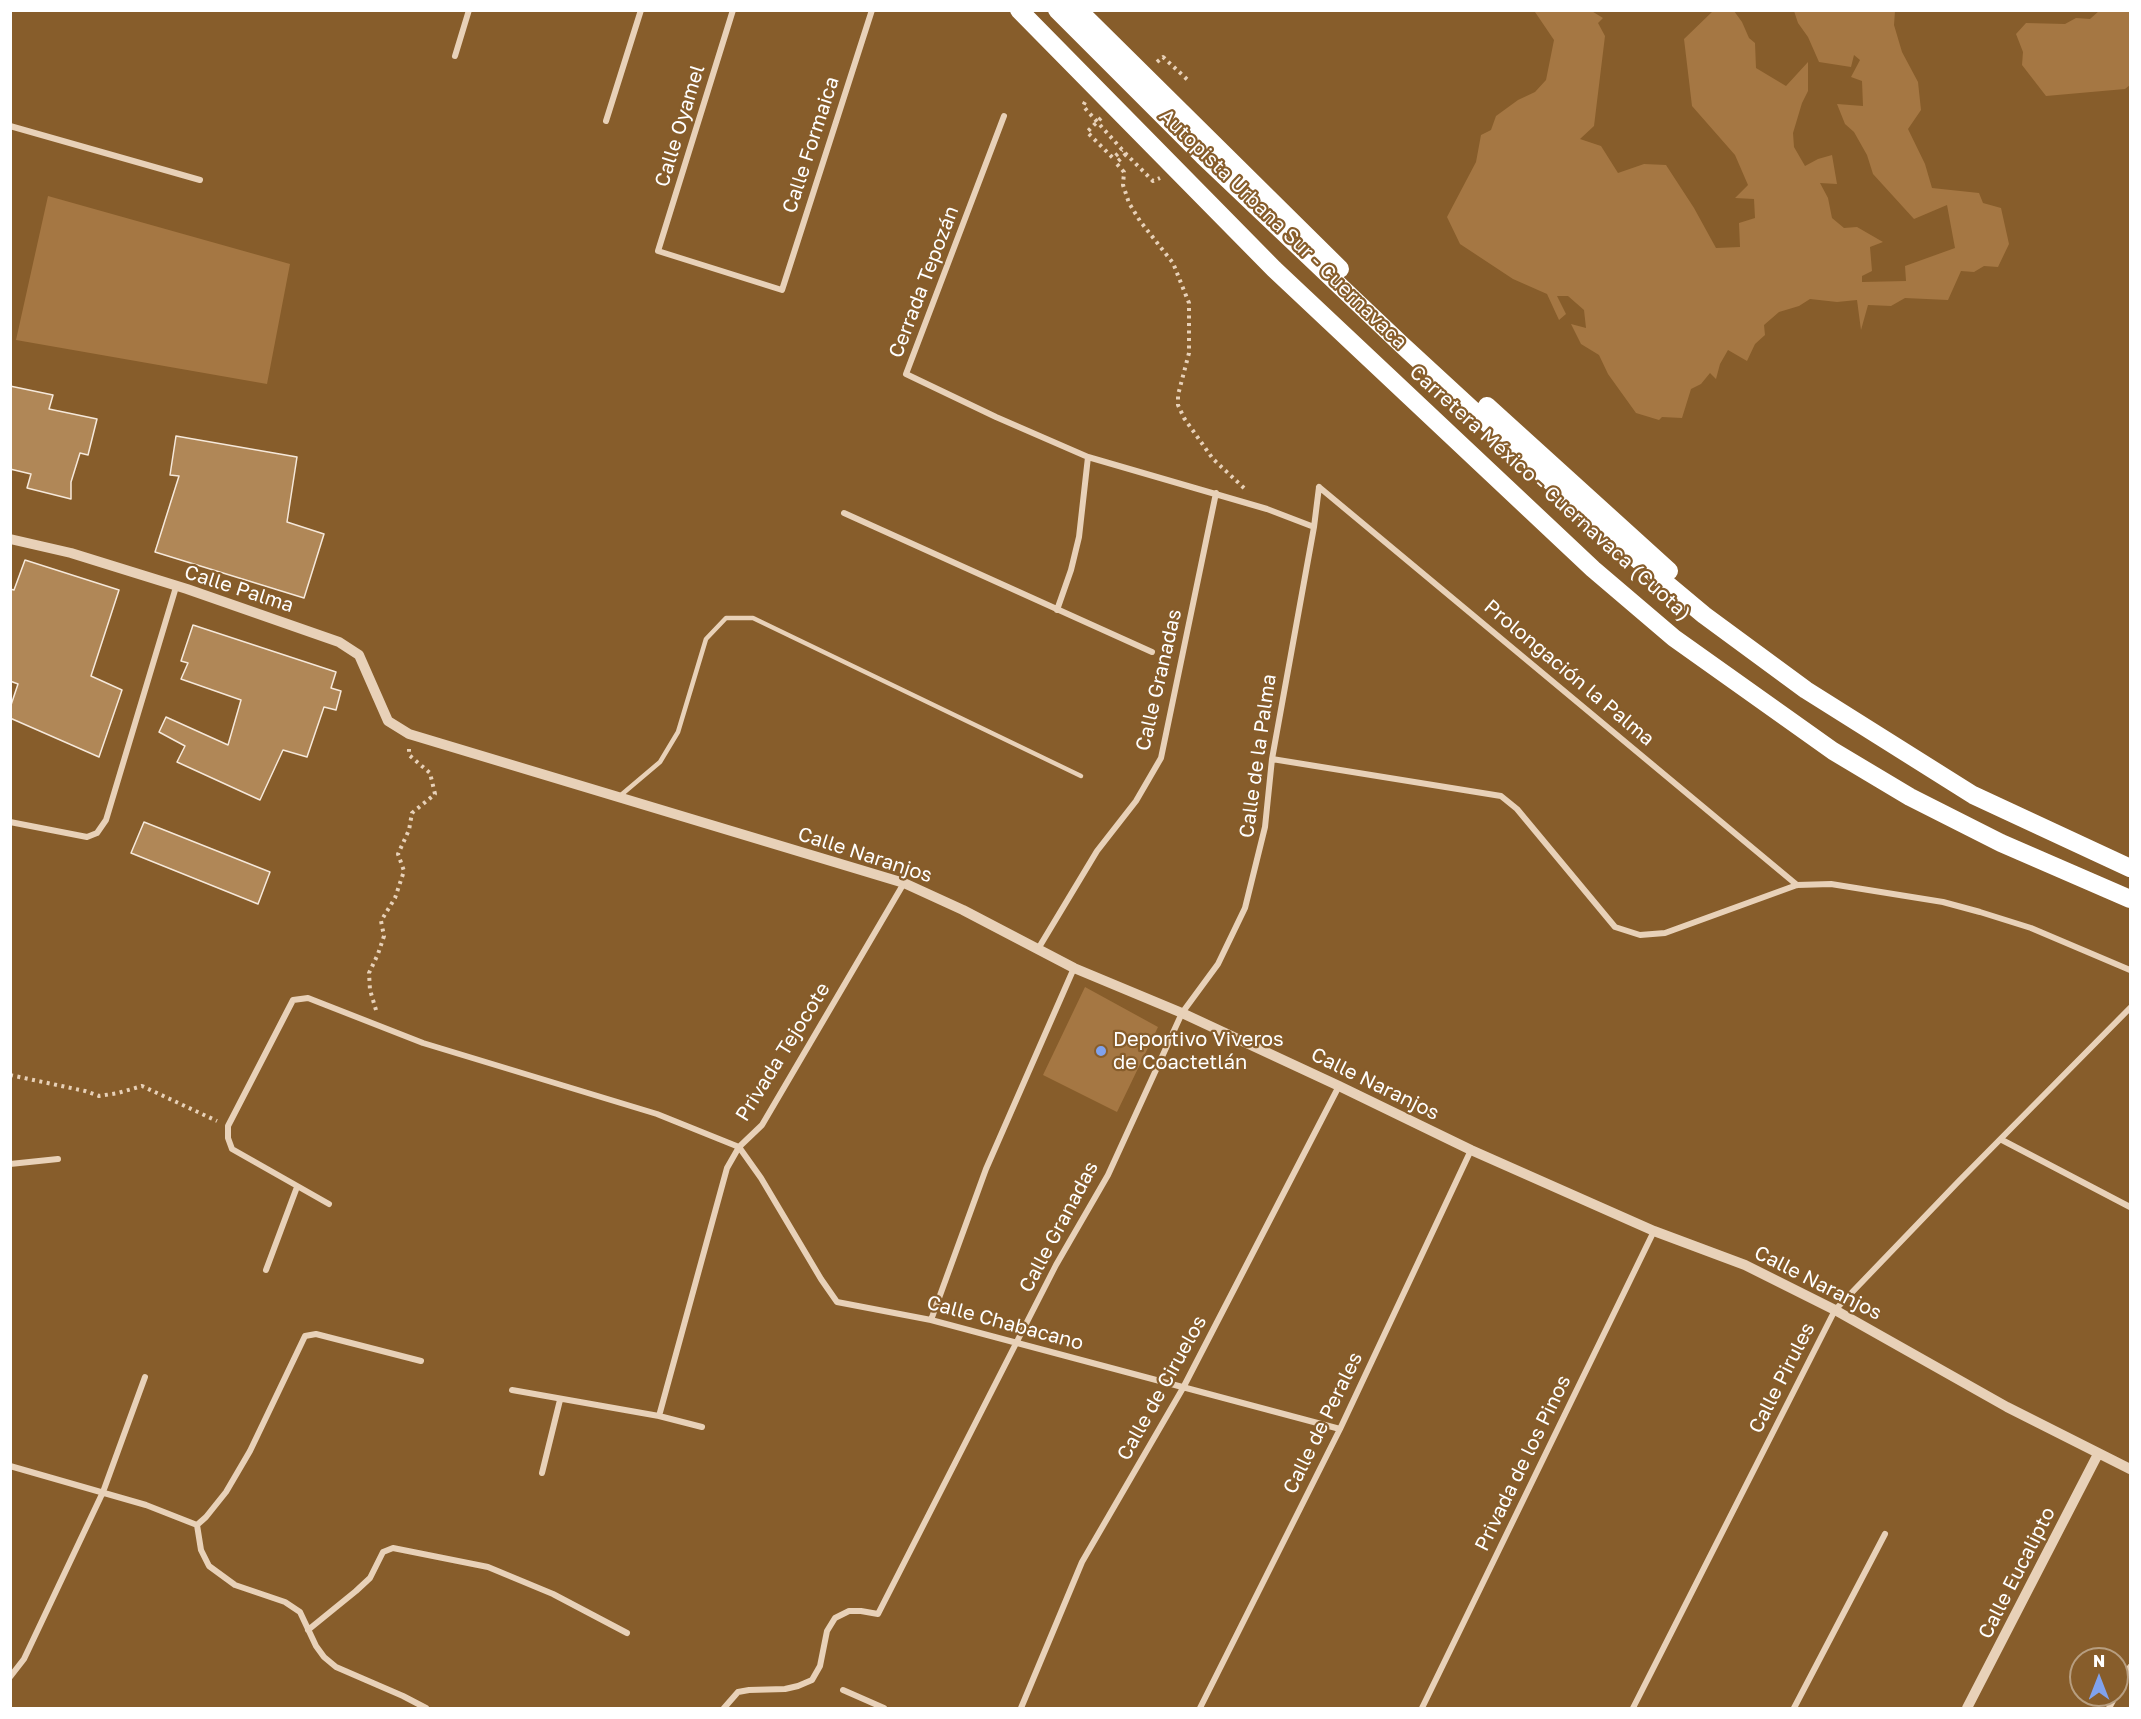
<!DOCTYPE html>
<html>
<head>
<meta charset="utf-8">
<style>
  body { margin:0 }
  #map { position:relative; width:2141px; height:1719px; overflow:hidden; background:#875d2b; font-family:"Golos Text",sans-serif }
  canvas { display:block }
  .frame { position:absolute; inset:0; border:12px solid #fff; pointer-events:none }
  .north { position:absolute; left:2069px; top:1647px; width:60px; height:60px; box-sizing:border-box; background:#875d2b; border:2px solid #b79e80; border-radius:50%; rotate:0deg; font-size:16px; font-weight:700; line-height:24px; text-align:center; color:#fff }
  .north::after { content:''; display:block; margin:auto; width:21px; height:27px; background:#80a2ed; clip-path:polygon(50% 0,100% 100%,50% 72%,0 100%) }
</style>
</head>
<body>
<div id="map">
<canvas width="2141" height="1719"></canvas>
<div class="frame"></div>
<div class="north">N</div>
</div>
<script>
const c = document.querySelector('canvas').getContext('2d');
c.lineJoin = 'round';
function paint(path, color) { c.fillStyle = color; c.fill(path, 'evenodd'); }
const toPath = rows => new Path2D(rows.map(r => 'M' + r).join(''));
function trace(path, color, width, dash) { c.strokeStyle = color; c.lineWidth = width; c.lineCap = dash ? 'butt' : 'round'; c.setLineDash(dash || []); c.stroke(path); }
function write(font, color, halo, rows, align = 'center') {
  c.font = font + ' "Golos Text",sans-serif'; c.lineWidth = 4.5; c.setLineDash([]); c.textBaseline = 'middle'; c.strokeStyle = halo; c.fillStyle = color; for (const [text, x, y, turn = 0] of rows) {
    c.save(); c.translate(x, y); c.rotate((+turn || 0) * Math.PI / 180); c.textAlign = isNaN(turn) ? turn : align; if (halo) c.strokeText(text, 0, 0); c.fillText(text, 0, 0); c.restore();
  }
}
const green = toPath([
  [1895,11,1894,25,1902,52,1918,82,1921,110,1908,129,1925,164,1932,188,1979,193,1983,203,2001,208,2009,244,1998,267,1984,266,1974,272,1961,271,1948,300,1905,298,1891,306,1868,305,1861,330,1857,300,1837,302,1810,299,1799,306,1779,312,1764,325,1765,335,1755,344,1747,361,1728,350,1720,364,1716,379,1710,373,1701,384,1691,389,1682,418,1662,417,1659,420,1636,413,1608,374,1599,355,1581,344,1571,324,1586,328,1584,310,1568,296,1557,296,1566,314,1559,320,1547,294,1513,279,1460,244,1447,217,1476,162,1481,135,1491,130,1496,116,1518,100,1535,92,1546,80,1554,40,1535,12,1536,11,1590,10,1603,18,1598,23,1605,36,1594,126,1580,139,1601,146,1618,173,1644,164,1666,165,1694,208,1716,248,1740,247,1739,223,1755,218,1754,199,1735,198,1748,185,1735,155,1692,106,1684,39,1713,11,1734,11,1742,22,1749,38,1755,43,1756,68,1786,86,1808,62,1808,91,1802,103,1793,133,1794,147,1805,166,1818,159,1832,155,1837,184,1820,183,1828,198,1832,218,1844,228,1857,227,1883,242,1870,247,1872,271,1862,276,1862,282,1906,281,1905,266,1955,248,1947,205,1914,219,1873,174,1867,155,1854,132,1845,124,1837,104,1863,106,1862,81,1851,77,1860,60,1854,55,1851,67,1819,62,1808,37,1798,23,1794,11],
  [2099,11,2130,11,2130,85,2125,89,2046,96,2022,65,2023,52,2016,34,2026,23,2065,24,2076,18,2090,19],
  [48,196,290,264,267,384,16,340],
  [1085,987,1158,1027,1117,1112,1043,1075]
]);
const building = toPath([
  [10,386,53,395,49,409,97,419,88,455,80,453,71,482,71,499,27,488,31,474,10,469,10,386],
  [176,436,297,457,287,522,324,534,304,598,155,552,179,476,170,475,176,436],
  [25,560,119,590,91,676,122,690,99,757,10,718,10,708,18,684,10,681,10,589,14,590,25,560],
  [193,625,336,672,331,688,341,691,336,710,324,707,307,757,283,750,260,800,177,762,185,746,159,732,166,717,228,745,241,700,181,679,188,663,181,661,193,625],
  [144,822,270,872,258,904,131,853,144,822]
]);
const path = toPath([
  [1157,62,1163,57,1190,82],
  [1085,102,1083,106,1126,154,1153,181,1160,178],
  [1101,118,1087,132,1113,158,1122,150],
  [1126,154,1116,163,1124,172,1123,185,1129,203,1140,221,1173,263,1189,303,1189,353,1178,395,1178,405,1184,418,1213,459,1244,488],
  [376,1010,370,990,369,973,378,954,384,936,381,921,395,898,404,871,398,854,409,830,412,813,435,794,430,773,409,755,409,749],
  [10,1075,85,1091,99,1096,118,1093,142,1086,217,1121]
]);
const service = toPath([
  [621,795,660,762,678,732,706,639,726,618,753,618,1081,776]
]);
const minor = toPath([
  [733,10,658,251,782,290,872,10],
  [455,56,469,10],
  [1004,116,906,374,996,417,1088,457,1267,509,1314,527],
  [606,121,641,10],
  [10,126,200,180],
  [1319,487,1797,885],
  [844,513,1152,652],
  [1057,610,1071,570,1079,537,1088,457],
  [1272,759,1501,796,1517,809,1615,927,1640,935,1665,933,1797,885,1831,884,1943,902,1980,912,2031,928,2130,970],
  [10,822,87,837,97,833,106,820,176,587],
  [1038,949,1097,851,1136,801,1161,758,1216,493],
  [2002,1140,2130,1207],
  [10,1164,58,1159],
  [329,1204,232,1149,228,1138,228,1126,293,1000,308,998,423,1043,657,1114,739,1147,761,1178,821,1279,837,1302,931,1320,1340,1429],
  [266,1270,297,1187],
  [931,1320,986,1169,1074,968],
  [512,1390,659,1416,702,1427],
  [659,1416,727,1168,739,1147,762,1125,904,883],
  [10,1466,146,1505,197,1525,201,1550,209,1566,235,1585,285,1602,300,1612,316,1646,324,1657,336,1667,403,1696,426,1708],
  [542,1473,560,1400],
  [197,1525,206,1517,226,1492,250,1451,305,1336,316,1334,421,1361],
  [308,1630,356,1591,370,1578,383,1552,393,1548,488,1567,553,1594,627,1633],
  [10,1677,24,1659,103,1492,145,1377],
  [843,1690,884,1708],
  [2117,1694,2130,1667],
  [724,1708,738,1692,749,1690,785,1689,798,1686,812,1680,820,1666,827,1631,835,1618,849,1611,861,1611,878,1614,1056,1265,1108,1175,1182,1013,1218,964,1245,908,1265,827,1272,759,1314,527,1319,487],
  [1021,1708,1082,1562,1183,1388,1339,1086],
  [1200,1708,1340,1429,1471,1150],
  [1422,1708,1654,1231],
  [1633,1708,1835,1310,1958,1182,2130,1008],
  [1794,1708,1885,1534],
  [2109,1708,2116,1695]
]);
const tertiary = toPath([
  [10,539,71,553,187,589,339,642,359,655,388,721,409,734,904,883,963,910,1074,968,1182,1013,1339,1086,1471,1150,1654,1231,1745,1265,1835,1310,2007,1407,2130,1469],
  [1967,1708,2098,1454]
]);
const motorway = toPath([
  [1019,10,1274,269,1593,569,1674,638,1833,751,1910,797,2001,843,2130,899],
  [1057,10,1203,156,1401,344,1613,539,1704,615,1806,690,1973,795,2130,868],
  [1078,10,1340,269],
  [1487,406,1669,571]
]);
const markers = [
  [1101,1051,6,"#80a2ed"]
];
const streetNames = [
  ["Calle Oyamel",680,126,-73],
  ["Calle Formaica",811,145,-72],
  ["Autopista Urbana Sur - Cuernavaca",1283,229,44],
  ["Cerrada Tepozán",924,282,-69],
  ["Carretera México - Cuernavaca (Cuota)",1550,493,42],
  ["Calle Palma",239,589,18],
  ["Prolongación la Palma",1569,673,40],
  ["Calle Granadas",1159,680,-77],
  ["Calle de la Palma",1258,756,-82],
  ["Calle Naranjos",865,855,18],
  ["Privada Tejocote",783,1052,-58],
  ["Calle Naranjos",1375,1084,26],
  ["Calle Granadas",1059,1227,-62],
  ["Calle Naranjos",1818,1283,27],
  ["Calle Chabacano",1005,1323,15],
  ["Calle Pirules",1782,1378,-63],
  ["Calle de Ciruelos",1162,1388,-61],
  ["Calle de Perales",1323,1423,-64],
  ["Privada de los Pinos",1523,1463,-64],
  ["Calle Eucalipto",2017,1573,-63]
];
const poiNames = [
  ["Deportivo Viveros",1113,1040],
  ["de Coactetlán",1113,1063]
];
paint(green, '#a57743');
paint(building, '#b08757');
trace(building, '#f6e9db', 1.5);
trace(path, '#e8d1b8', 4, [3, 4.5]);
trace(service, '#e8d1b8', 4.5);
trace(minor, '#e8d1b8', 6);
trace(tertiary, '#e8d1b8', 10);
trace(motorway, '#fff', 18);
for (const [x, y, r, color] of markers) { const dot = new Path2D(); dot.arc(x, y, r, 0, 2 * Math.PI); c.fillStyle = color; c.fill(dot); trace(dot, '#875d2b', 2); }
write('20px', '#fff', '#875d2b', streetNames);
write('20px', '#fff', '#875d2b', poiNames, 'left');
</script>
</body>
</html>
